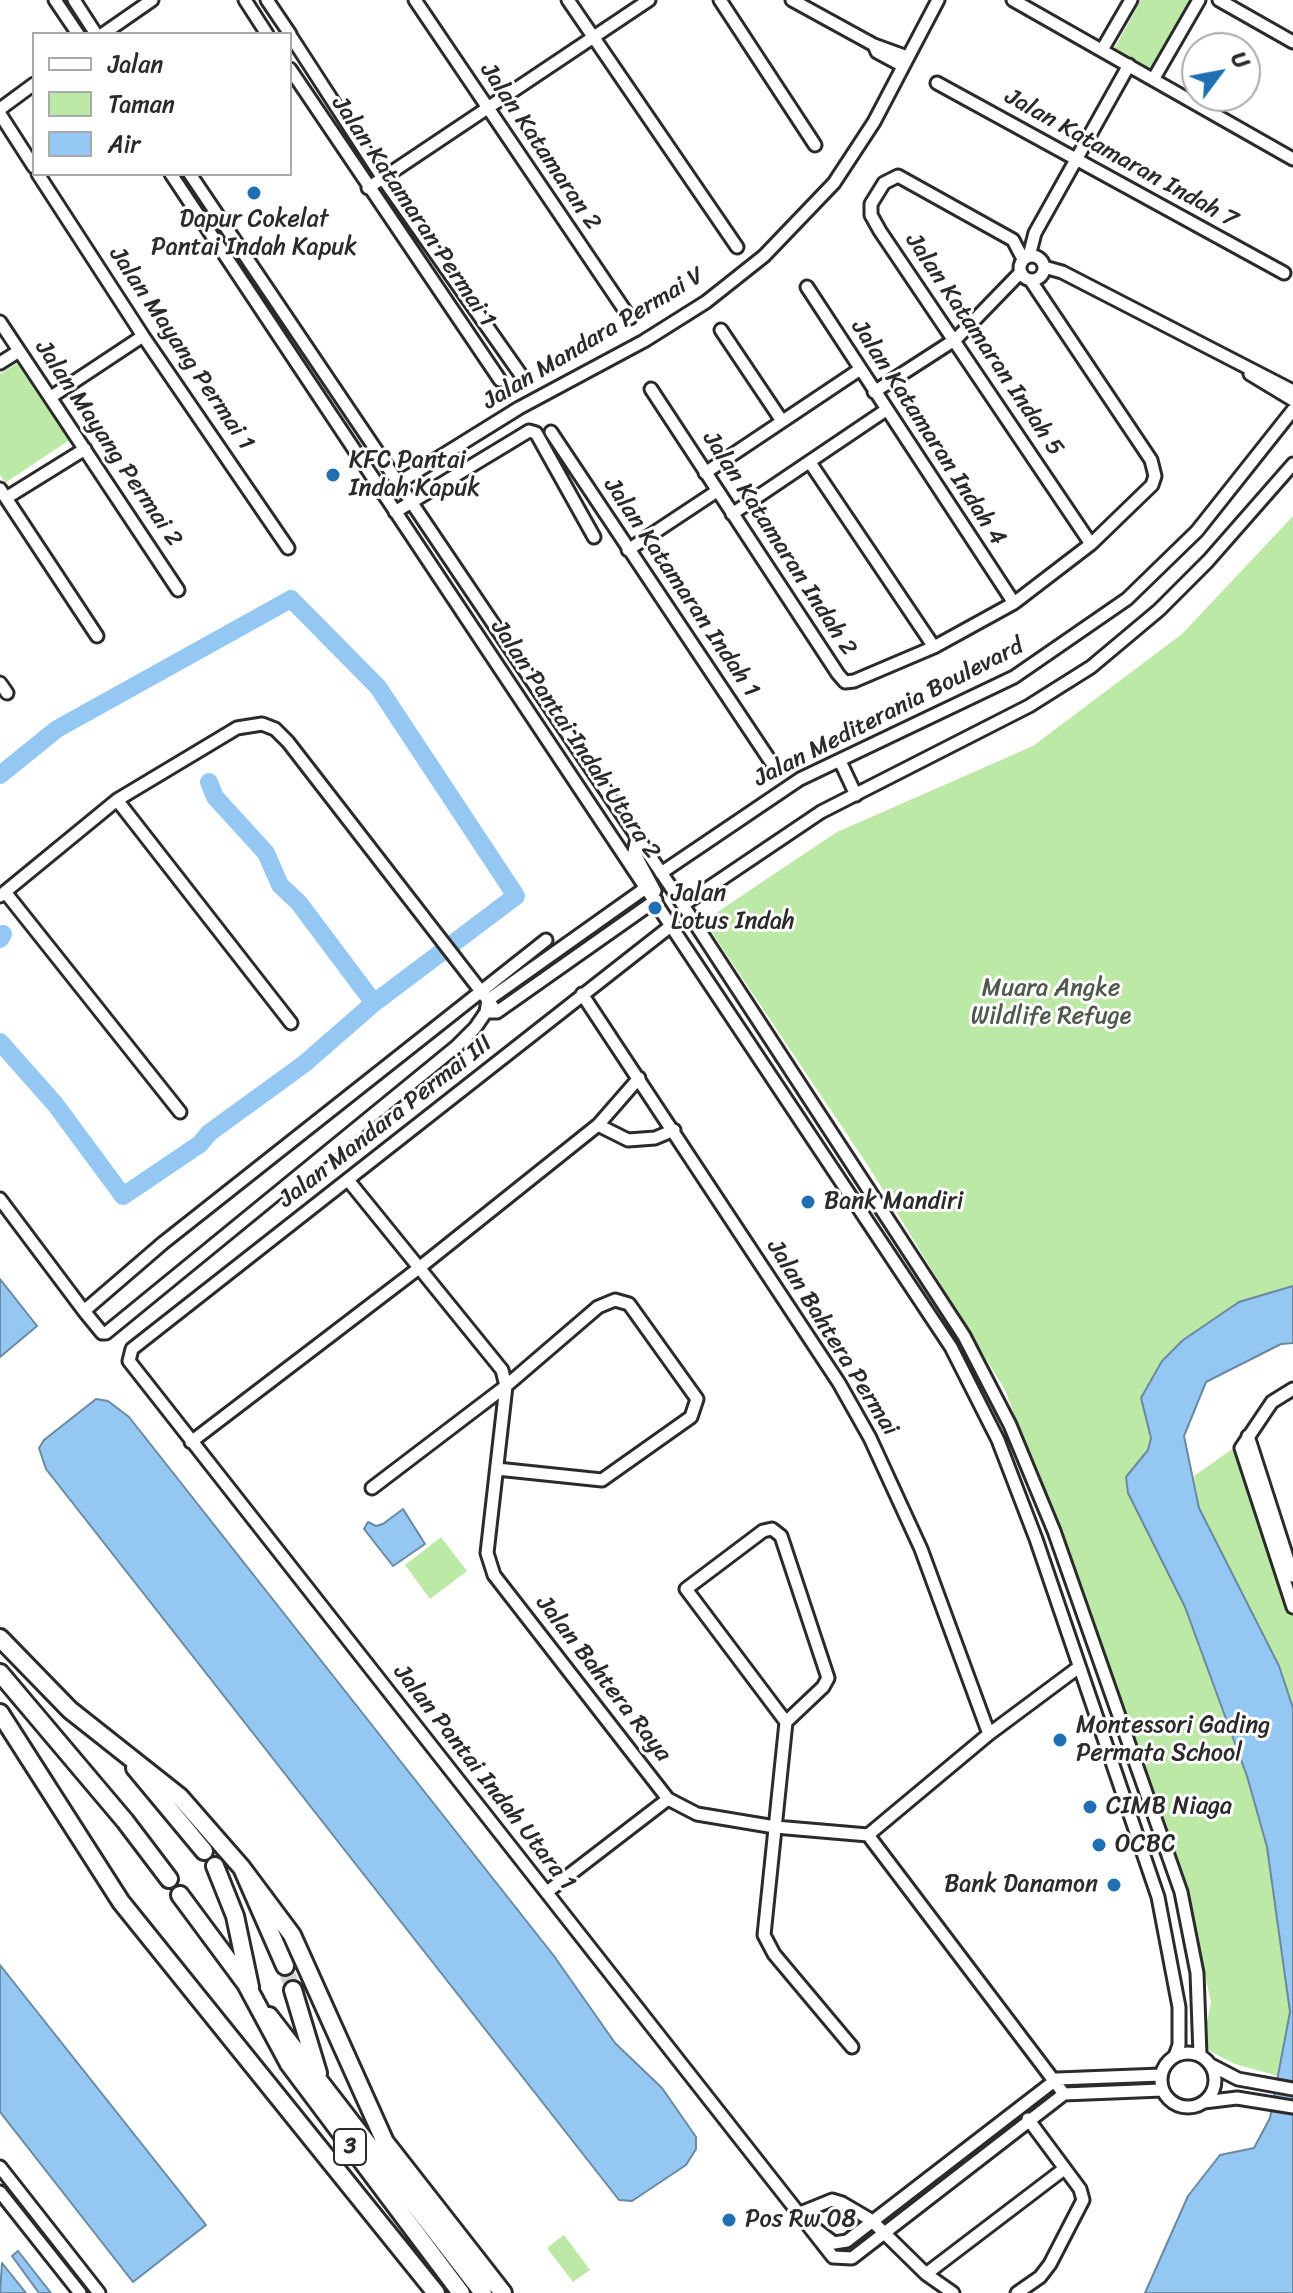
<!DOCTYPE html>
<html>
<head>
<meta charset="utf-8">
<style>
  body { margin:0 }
  #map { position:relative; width:1293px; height:2293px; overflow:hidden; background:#fff; font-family:Sriracha,sans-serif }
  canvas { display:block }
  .legend { position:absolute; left:32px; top:32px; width:260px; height:144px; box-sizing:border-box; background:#fff; border:2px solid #aaa; margin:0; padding:10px 14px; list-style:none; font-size:24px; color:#2b2b2b }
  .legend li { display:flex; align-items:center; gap:16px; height:40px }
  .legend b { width:40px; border:2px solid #aaa }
  .north { position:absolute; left:1181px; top:32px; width:80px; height:80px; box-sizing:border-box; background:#fff; border:2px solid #aaa; border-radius:50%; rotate:58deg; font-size:22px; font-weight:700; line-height:32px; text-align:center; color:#2b2b2b }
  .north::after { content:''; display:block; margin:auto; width:28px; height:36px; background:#1f6fb2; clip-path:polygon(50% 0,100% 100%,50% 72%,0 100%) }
</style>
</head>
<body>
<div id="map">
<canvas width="1293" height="2293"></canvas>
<ul class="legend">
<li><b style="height:10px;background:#fff"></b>Jalan</li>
<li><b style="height:22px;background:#bde9a7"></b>Taman</li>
<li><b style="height:22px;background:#94c7f1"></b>Air</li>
</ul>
<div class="north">U</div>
</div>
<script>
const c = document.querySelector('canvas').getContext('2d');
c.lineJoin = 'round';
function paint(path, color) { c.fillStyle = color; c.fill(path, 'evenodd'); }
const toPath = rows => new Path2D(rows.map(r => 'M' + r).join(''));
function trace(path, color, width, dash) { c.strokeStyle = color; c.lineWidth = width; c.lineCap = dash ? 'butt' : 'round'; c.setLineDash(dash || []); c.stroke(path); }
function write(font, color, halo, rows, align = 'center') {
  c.font = font + ' Sriracha,sans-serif'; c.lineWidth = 6; c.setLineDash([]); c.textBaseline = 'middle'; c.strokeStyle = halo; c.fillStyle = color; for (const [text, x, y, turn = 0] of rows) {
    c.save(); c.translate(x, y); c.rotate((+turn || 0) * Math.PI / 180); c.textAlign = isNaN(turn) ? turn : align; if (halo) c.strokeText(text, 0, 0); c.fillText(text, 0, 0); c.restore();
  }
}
const green = toPath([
  [1141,0,1198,0,1157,73,1114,49],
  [19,362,71,439,5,483,0,475,0,374],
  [1293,516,1293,1286,1239,1302,1183,1340,1162,1361,1141,1398,1151,1438,1148,1450,1126,1478,1128,1493,1185,1607,1247,1775,1267,1847,1290,2012,1278,2076,1235,2064,1202,2047,1211,2002,1185,1887,1100,1643,1005,1390,869,1167,704,921,837,832,1033,746,1182,634],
  [1248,1438,1293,1587,1293,1708,1279,1666,1199,1508,1194,1476],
  [441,1537,467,1571,430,1599,405,1565],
  [564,2235,590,2270,573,2282,547,2248]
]);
const water = toPath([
  [0,1279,37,1326,0,1357,0,1279],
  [1293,1286,1293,1343,1281,1344,1206,1382,1184,1436,1199,1508,1279,1666,1293,1708,1293,2293,1145,2293,1188,2196,1220,2155,1254,2148,1270,2118,1290,2012,1267,1847,1247,1776,1185,1607,1128,1493,1126,1477,1148,1450,1151,1438,1141,1398,1162,1361,1183,1340,1239,1302,1293,1286],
  [96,1399,108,1401,129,1417,554,1956,615,2043,662,2088,696,2137,696,2149,686,2165,632,2201,619,2200,46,1469,39,1448,44,1440,96,1399],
  [403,1509,425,1544,393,1566,364,1529,368,1522,376,1526,383,1524,403,1509],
  [0,1965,206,2225,133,2282,0,2112,0,1965],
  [18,2251,51,2293,39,2293,12,2256,18,2251],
  [2,2263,26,2293,0,2293,2,2263]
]);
const river = toPath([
  [0,775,57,729,291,599,378,687,516,896,374,1003,304,1064,209,1133,200,1144,123,1196,55,1104,0,1042],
  [209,782,215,797,266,853,280,885,299,903,374,1003],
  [0,939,3,934]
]);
const highwayTunnel = toPath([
  [285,1966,293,1990]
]);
const minor = toPath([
  [55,0,78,34],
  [74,0,96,34],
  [245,0,267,34],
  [267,0,290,34],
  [415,0,630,318],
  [568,0,737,247],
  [720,0,815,145],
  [792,0,874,45,907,57],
  [1013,0,1293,159],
  [1219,0,1293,42],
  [103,34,152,0],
  [290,35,382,177,521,375],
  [874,45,877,52,903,66],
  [1102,50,1131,0],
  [290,69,500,380],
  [1154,78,1199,0],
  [937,83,1284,273],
  [0,109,34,84],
  [0,114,34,167],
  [38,174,143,336,288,548],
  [171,174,951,1347,998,1440,1036,1539,1158,1897,1179,2007,1179,2045,1175,2056],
  [190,174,683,905,964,1336,1010,1425,1054,1531,1181,1892,1197,1973,1200,2055],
  [368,188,649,0],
  '1020 268a12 12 0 1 1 24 0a12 12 0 1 1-24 0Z',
  [1029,256,1035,233,1129,65],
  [1023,259,1013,240,898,176,884,183,871,204,871,215,880,231,1091,544],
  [1044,267,1062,272,1293,391],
  [807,287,1014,603],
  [0,322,178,590],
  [721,330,782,421],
  [0,363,19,351],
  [1250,374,1293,400],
  [651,389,838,674,845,682,854,681,934,647,1014,603,1091,544,1152,485,1155,476,1151,460,1031,281],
  [874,392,956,339,1020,273],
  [51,397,143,336],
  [551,432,775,768],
  [811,464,934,647],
  [705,473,859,370],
  [0,489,97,636],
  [382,493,519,408,644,341,706,302,764,256,834,183,874,122,938,0],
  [6,498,85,449],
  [395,512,529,431,536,433,594,537],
  [732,514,886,410],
  [628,550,717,491],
  [0,683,7,693],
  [840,761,856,795],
  [117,800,291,1023],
  [637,838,634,852,655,891],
  [661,873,800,779,1014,677,1127,599,1197,531,1293,410],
  [5,892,180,1112],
  [0,896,117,800,237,728,262,724,275,729,288,742,497,1012],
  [683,905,821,812,1029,706,1091,667,1159,610,1208,561,1293,464],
  [672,925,132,1349,129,1361,833,2257,852,2258,1064,2094,1162,2090],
  [582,994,839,1383,870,1438,921,1549,989,1734],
  [490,1012,497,1012,656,900],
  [598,1125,628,1140,655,1138,674,1130],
  [348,1180,502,1370,506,1386,487,1553,494,1575,668,1799,697,1814,775,1827,868,1835,1064,2094],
  [0,1199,84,1311,102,1333,106,1333,457,1046,475,1028,486,1012,488,1000,647,887],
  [84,1311,163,1243,546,940],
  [1293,1389,1272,1402,1241,1448,1293,1607],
  [1248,1436,1293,1576],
  [191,1442,419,1268,598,1125,639,1078],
  [372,1488,506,1386,598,1307,615,1300,629,1304,697,1399,691,1417,602,1480,497,1469],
  [786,1722,686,1589,763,1531,772,1529,781,1536,828,1678,823,1687,786,1722,764,1935,774,1954,852,2047],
  [868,1835,989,1734,1079,1667],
  [547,1892,668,1799],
  '1161 2080a27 27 0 1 1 54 0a27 27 0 1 1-54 0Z',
  [1211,2065,1238,2079,1293,2089],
  [1204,2102,1237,2098,1293,2107],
  [0,2167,99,2293],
  [0,2192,80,2293],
  [800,2213,832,2200,842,2203,871,2220,926,2274,953,2293],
  [817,2230,834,2243,847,2241,1057,2079,1161,2075],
  [926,2274,1064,2169],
  [1017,2293,1040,2277,1050,2264,1083,2200,1080,2189,1028,2119]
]);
const highway = toPath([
  [0,1638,70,1710,180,1797,242,1868,285,1966],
  [0,1673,125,1821,169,1879],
  [0,1713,121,1902,436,2293],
  [135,1768,204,1851],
  [215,1866,235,1916,250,1987],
  [242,1868,292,1935,385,2142,503,2293],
  [180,1895,246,1984,289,2064,461,2293],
  [293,1990,318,2073],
  [269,2016,483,2293]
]);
const markers = [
  [254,193,8,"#1f6fb2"],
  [333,475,8,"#1f6fb2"],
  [655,908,8,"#1f6fb2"],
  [808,1202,8,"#1f6fb2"],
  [1060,1740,8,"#1f6fb2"],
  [1090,1807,8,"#1f6fb2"],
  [1099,1845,8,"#1f6fb2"],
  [1114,1885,8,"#1f6fb2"],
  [729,2220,8,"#1f6fb2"]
];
const shields = [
  [350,2147,32]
];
const shieldNames = [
  ["3",350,2147]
];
const streetNames = [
  ["Jalan Katamaran 2",540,147,56],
  ["Jalan Katamaran Indah 7",1121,159,29],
  ["Jalan Katamaran Permai 1",413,212,56],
  ["Jalan Mandara Permai V",594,339,-31],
  ["Jalan Katamaran Indah 5",984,345,56],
  ["Jalan Mayang Permai 1",181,349,56],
  ["Jalan Katamaran Indah 4",928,433,57],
  ["Jalan Mayang Permai 2",108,444,56],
  ["Jalan Katamaran Indah 2",779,544,57],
  ["Jalan Katamaran Indah 1",681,588,56],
  ["Jalan Mediterania Boulevard",889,713,-27],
  ["Jalan Pantai Indah Utara 2",575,740,56],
  ["Jalan Mandara Permai III",386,1122,-38],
  ["Jalan Bahtera Permai",832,1338,58],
  ["Jalan Bahtera Raya",603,1679,52],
  ["Jalan Pantai Indah Utara 1",484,1778,52]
];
const poiNames = [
  ["Dapur Cokelat",254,220,"center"],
  ["Pantai Indah Kapuk",254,248,"center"],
  ["KFC Pantai",349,461],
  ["Indah Kapuk",349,489],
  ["Jalan",671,894],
  ["Lotus Indah",671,922],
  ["Bank Mandiri",824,1202],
  ["Montessori Gading",1076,1726],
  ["Permata School",1076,1754],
  ["CIMB Niaga",1106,1807],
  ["OCBC",1115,1845],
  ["Bank Danamon",1098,1885,"right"],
  ["Pos Rw 08",745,2220]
];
const parkNames = [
  ["Muara Angke",1051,989],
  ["Wildlife Refuge",1051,1017]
];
paint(green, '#bde9a7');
paint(water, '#94c7f1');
trace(water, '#6a89a2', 2);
trace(river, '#94c7f1', 18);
trace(highwayTunnel, '#d5d5d5', 16, [16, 8]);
trace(minor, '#2b2b2b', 17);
trace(highway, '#2b2b2b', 22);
trace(minor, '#fff', 11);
trace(highway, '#fff', 16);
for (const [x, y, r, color] of markers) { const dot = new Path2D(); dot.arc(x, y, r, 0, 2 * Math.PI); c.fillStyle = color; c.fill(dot); trace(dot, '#fff', 3); }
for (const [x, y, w] of shields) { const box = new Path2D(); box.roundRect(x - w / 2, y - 18, w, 36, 6); c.fillStyle = '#fff'; c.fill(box); trace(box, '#2b2b2b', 2); }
write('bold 22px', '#2b2b2b', null, shieldNames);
write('24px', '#2b2b2b', '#fff', streetNames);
write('24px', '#2b2b2b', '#fff', poiNames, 'left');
write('24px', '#505a4a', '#fff', parkNames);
</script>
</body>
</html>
